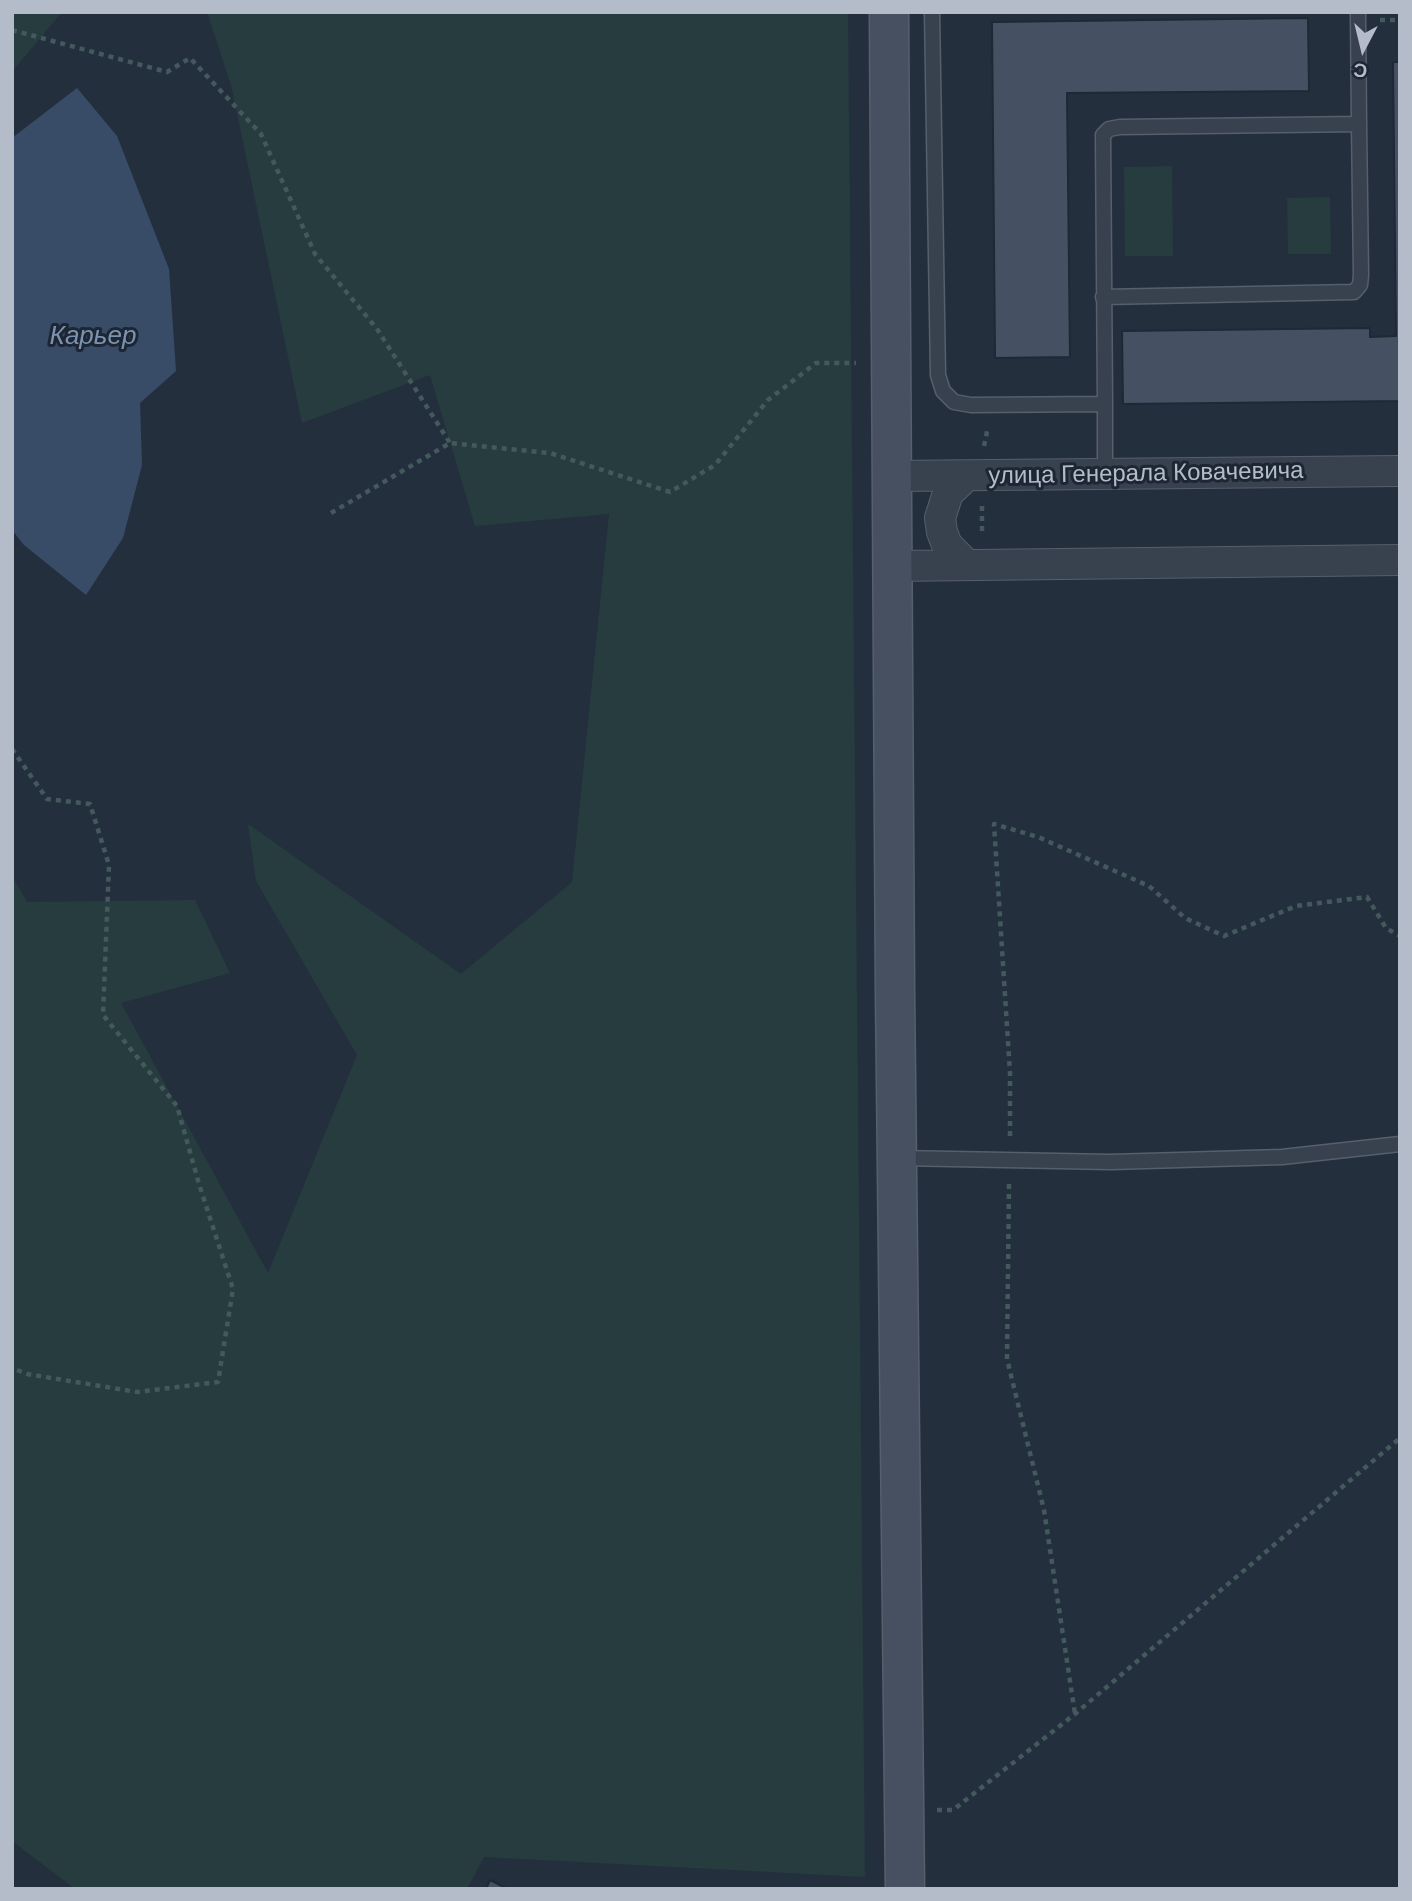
<!DOCTYPE html>
<html>
<head>
<meta charset="utf-8">
<style>
  body { margin:0 }
  #map { position:relative; width:1412px; height:1901px; overflow:hidden; background:#242f3e; font-family:Arial,sans-serif }
  canvas { display:block }
  .frame { position:absolute; inset:0; border:14px solid #b4bcc9; pointer-events:none }
  .north { position:absolute; left:1328px; top:14px; width:70px; height:70px; -webkit-text-stroke:5px #1d2633; paint-order:stroke; rotate:187deg; font-size:19px; font-weight:700; line-height:28px; text-align:center; color:#b4bcc9 }
  .north::after { content:''; display:block; margin:auto; width:24px; height:32px; background:#b4bcc9; clip-path:polygon(50% 0,100% 100%,50% 72%,0 100%) }
</style>
</head>
<body>
<div id="map">
<canvas width="1412" height="1901"></canvas>
<div class="frame"></div>
<div class="north">С</div>
</div>
<script>
const c = document.querySelector('canvas').getContext('2d');
c.lineJoin = 'round';
function paint(path, color) { c.fillStyle = color; c.fill(path, 'evenodd'); }
const toPath = rows => new Path2D(rows.map(r => 'M' + r).join(''));
function trace(path, color, width, dash) { c.strokeStyle = color; c.lineWidth = width; c.lineCap = dash ? 'butt' : 'round'; c.setLineDash(dash || []); c.stroke(path); }
function write(font, color, halo, rows, align = 'center') {
  c.font = font + ' Arial,sans-serif'; c.lineWidth = 6; c.setLineDash([]); c.textBaseline = 'middle'; c.strokeStyle = halo; c.fillStyle = color; for (const [text, x, y, turn = 0] of rows) {
    c.save(); c.translate(x, y); c.rotate((+turn || 0) * Math.PI / 180); c.textAlign = isNaN(turn) ? turn : align; if (halo) c.strokeText(text, 0, 0); c.fillText(text, 0, 0); c.restore();
  }
}
const green = toPath([
  [12,12,62,12,12,72],
  [207,12,848,12,865,1877,484,1857,467,1889,75,1889,12,1841,12,876,27,902,195,900,230,973,121,1003,268,1273,357,1055,256,881,248,824,461,974,572,882,609,514,475,526,430,375,302,423,231,85],
  [1172,166,1173,256,1125,256,1124,167],
  [1330,197,1331,254,1288,254,1287,198]
]);
const water = toPath([
  [77,88,117,136,169,269,176,371,140,403,142,465,123,538,86,595,24,545,12,530,12,138]
]);
const building = toPath([
  [1308,18,1309,91,1067,93,1070,357,995,358,992,22,1308,18],
  [1393,62,1400,62,1400,401,1123,404,1122,331,1370,328,1370,337,1396,336,1393,62],
  [490,1880,508,1889,486,1889,490,1880]
]);
const path = toPath([
  [1380,20,1400,20],
  [12,30,167,72,190,58,261,134,315,254,377,329,450,443],
  [984,446,988,427],
  [982,506,982,536],
  [331,513,450,443,550,453,670,492,715,465,768,400,816,363,856,363],
  [12,749,47,799,90,804,109,865,103,1015,177,1106,199,1184,233,1289,218,1382,137,1392,27,1374,12,1368],
  [1010,1136,1010,1073,994,824,1038,837,1149,886,1185,918,1224,936,1296,906,1367,897,1386,928,1400,936],
  [1009,1184,1007,1359,1044,1510,1075,1714],
  [937,1810,953,1810,1075,1714,1400,1438]
]);
const service = toPath([
  [932,12,938,375,943,391,954,402,971,405,1105,404,1105,474],
  [1103,297,1354,292,1360,285,1361,275,1359,124],
  [1105,404,1103,135,1109,129,1120,127,1359,124,1358,12],
  [898,1158,1111,1162,1282,1157,1400,1144]
]);
const minor = toPath([
  [892,476,1400,471],
  [966,476,948,493,940,518,942,532,947,545,967,565],
  [892,566,1400,560]
]);
const secondary = toPath([
  [889,12,895,991,905,1889]
]);
const streetNames = [
  ["улица Генерала Ковачевича",1146,474,-1]
];
const waterNames = [
  ["Карьер",93,337]
];
paint(green, '#263c3f');
paint(water, '#394c67');
paint(building, '#455162');
trace(building, '#1f2835', 2);
trace(service, '#565f6c', 17);
trace(minor, '#565f6c', 32);
trace(secondary, '#565f6c', 41);
trace(path, '#44595c', 4.5, [5, 5]);
trace(service, '#38414e', 14);
trace(minor, '#38414e', 30);
trace(secondary, '#465061', 38);
write('24px', '#b4bcc9', '#1d2633', streetNames);
write('italic 26px', '#7c92b1', '#1d2633', waterNames);
</script>
</body>
</html>
